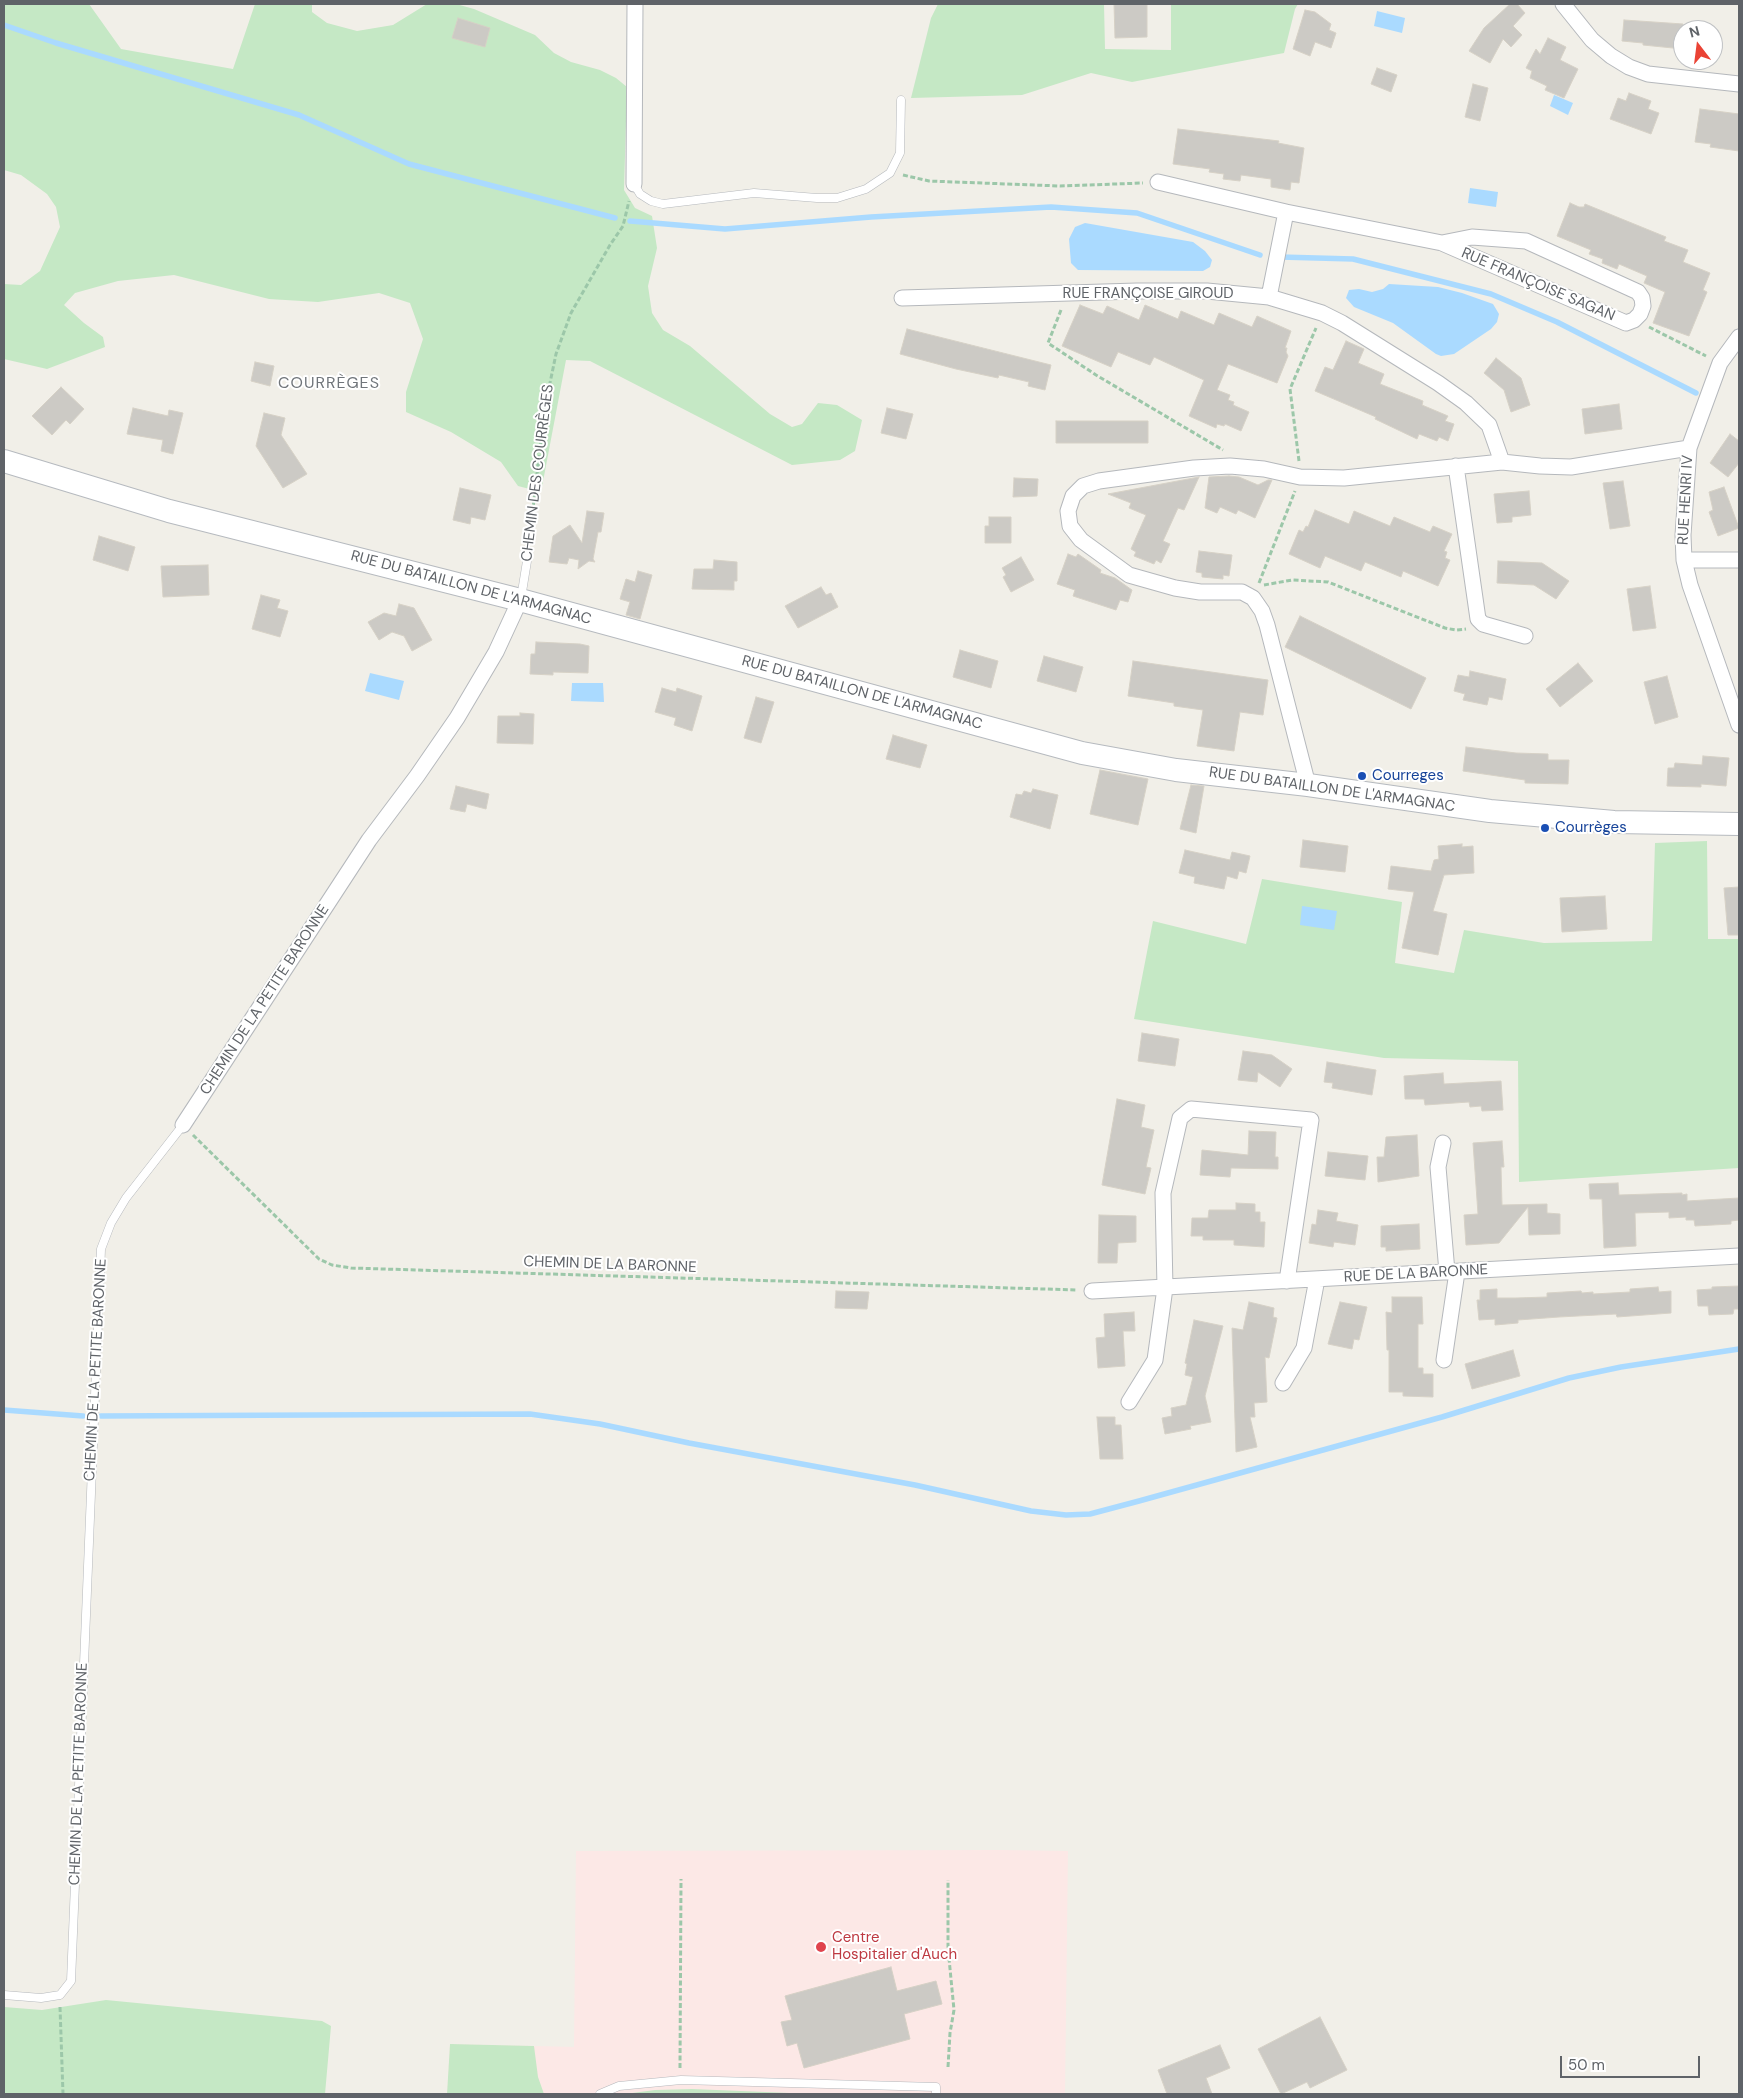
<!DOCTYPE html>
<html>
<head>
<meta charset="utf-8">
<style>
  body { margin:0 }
  #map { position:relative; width:1743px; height:2098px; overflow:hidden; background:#f1efe8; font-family:"DM Sans",sans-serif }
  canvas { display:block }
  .frame { position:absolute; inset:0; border:5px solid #5f6368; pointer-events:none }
  .north { position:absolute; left:1673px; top:20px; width:50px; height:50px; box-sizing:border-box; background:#fff; border:1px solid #bfc1c3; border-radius:50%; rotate:345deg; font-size:14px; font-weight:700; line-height:20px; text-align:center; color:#5f6368 }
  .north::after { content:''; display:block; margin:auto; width:18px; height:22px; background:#ea4335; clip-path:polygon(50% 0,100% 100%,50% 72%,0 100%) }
  .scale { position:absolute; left:1560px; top:2056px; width:140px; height:22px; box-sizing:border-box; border:2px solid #5f6368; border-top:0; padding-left:6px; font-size:15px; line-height:18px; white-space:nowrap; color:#5f6368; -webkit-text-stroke:4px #fff; paint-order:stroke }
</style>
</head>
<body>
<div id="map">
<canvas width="1743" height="2098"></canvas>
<div class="frame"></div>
<div class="north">N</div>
<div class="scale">50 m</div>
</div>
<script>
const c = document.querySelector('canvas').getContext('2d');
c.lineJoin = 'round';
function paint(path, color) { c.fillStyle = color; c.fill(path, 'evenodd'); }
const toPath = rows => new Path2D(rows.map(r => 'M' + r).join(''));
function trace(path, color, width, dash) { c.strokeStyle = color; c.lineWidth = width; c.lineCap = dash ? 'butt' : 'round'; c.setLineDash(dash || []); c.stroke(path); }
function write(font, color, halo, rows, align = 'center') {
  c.font = font + ' "DM Sans",sans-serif'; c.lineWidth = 4; c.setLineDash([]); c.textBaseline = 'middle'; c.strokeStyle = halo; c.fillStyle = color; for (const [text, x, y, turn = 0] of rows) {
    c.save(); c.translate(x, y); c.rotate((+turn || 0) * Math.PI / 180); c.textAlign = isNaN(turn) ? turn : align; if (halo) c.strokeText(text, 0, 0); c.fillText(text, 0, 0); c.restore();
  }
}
const medical = toPath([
  [999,1850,1068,1851,1065,2094,447,2094,450,2044,574,2047,576,1851]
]);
const green = toPath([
  [4,4,89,4,121,49,233,69,255,4,312,4,312,12,327,23,357,31,393,25,427,4,456,4,474,9,535,35,554,53,571,62,600,70,616,78,627,87,624,190,635,208,652,216,657,248,648,286,652,313,663,330,690,346,770,414,792,427,802,424,818,403,837,405,862,420,855,451,840,460,792,465,590,361,566,360,541,492,518,486,501,462,451,432,406,412,406,392,423,339,410,303,379,293,318,302,269,299,174,275,118,281,75,293,64,305,84,323,103,337,105,347,47,369,4,359,4,284,21,285,40,271,60,227,56,207,47,194,21,175,4,170],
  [938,4,1104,4,1105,49,1171,50,1171,4,1298,4,1295,9,1284,53,1132,82,1091,73,1022,95,911,98,931,18],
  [1707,841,1708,939,1739,939,1739,1168,1519,1182,1518,1061,1384,1058,1134,1019,1153,921,1246,944,1262,879,1402,902,1395,963,1454,973,1464,930,1544,943,1652,941,1655,843],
  [106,2000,322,2021,331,2026,325,2094,4,2094,4,2007,42,2010],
  [450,2044,534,2046,538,2077,544,2094,447,2094],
  [692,2089,814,2094,625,2094,655,2090]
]);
const water = toPath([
  [1377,11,1405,18,1402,33,1374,26],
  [1554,95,1573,103,1568,115,1550,106],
  [1470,188,1498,192,1496,207,1468,203],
  [1085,223,1193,242,1205,251,1212,260,1210,267,1203,271,1078,270,1071,263,1069,239,1075,227],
  [1389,284,1438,287,1462,293,1493,304,1499,314,1497,322,1491,329,1454,354,1441,356,1436,354,1393,323,1354,307,1346,298,1349,290,1359,289,1372,292,1383,289],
  [370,673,404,681,399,700,365,691],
  [572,683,603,683,604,702,571,701],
  [1302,906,1337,911,1334,930,1300,925]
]);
const stream = toPath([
  [4,25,56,43,299,115,409,164,615,218],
  [630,221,725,229,871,217,1051,207,1137,213,1260,255],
  [1280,257,1353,259,1491,294,1557,322,1696,393],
  [4,1410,83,1416],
  [101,1416,530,1414,600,1424,689,1443,915,1485,1031,1511,1066,1515,1090,1514,1139,1501,1442,1417,1569,1378,1621,1367,1739,1349]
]);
const building = toPath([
  [1114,4,1147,4,1147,37,1115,38,1114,4],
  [1510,4,1517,4,1525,13,1513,26,1522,35,1511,47,1503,39,1490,63,1469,51,1484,28,1510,4],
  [1305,10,1315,12,1331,24,1329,30,1336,33,1331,48,1315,42,1310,56,1293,49,1305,10],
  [458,18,490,28,485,47,452,38,458,18],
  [1624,20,1683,24,1683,49,1643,45,1643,43,1622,41,1624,20],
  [1548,38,1566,47,1560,60,1578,69,1564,98,1545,90,1547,86,1530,78,1532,71,1526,68,1536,49,1540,54,1548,38],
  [1377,68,1397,75,1391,92,1371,84,1377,68],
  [1473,84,1488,88,1480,121,1465,117,1473,84],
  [1629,93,1651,101,1648,109,1659,113,1651,134,1610,119,1618,98,1626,101,1629,93],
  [1700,109,1739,114,1739,151,1710,147,1711,144,1695,142,1700,109],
  [1178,129,1279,141,1278,143,1304,148,1299,183,1291,182,1290,190,1271,187,1271,179,1241,175,1240,181,1223,179,1224,174,1209,172,1210,169,1173,164,1178,129],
  [1570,203,1579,207,1584,207,1585,204,1666,237,1664,241,1688,250,1683,262,1710,273,1703,290,1707,292,1689,336,1653,323,1665,292,1644,283,1647,276,1619,264,1617,269,1602,263,1603,259,1589,254,1591,250,1557,236,1570,203],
  [1080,305,1103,314,1107,306,1139,320,1145,305,1178,319,1181,311,1214,325,1219,313,1252,327,1257,316,1291,331,1285,348,1287,348,1286,352,1288,356,1277,383,1228,364,1217,390,1230,395,1228,400,1234,402,1233,405,1249,412,1241,431,1225,424,1224,426,1217,424,1216,428,1189,416,1204,380,1154,357,1150,365,1118,352,1111,367,1062,346,1080,305],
  [907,329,1051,365,1045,390,1028,386,1029,382,999,375,998,378,956,369,900,354,907,329],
  [1346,341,1364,349,1358,363,1384,374,1380,384,1423,401,1422,405,1448,416,1445,421,1454,424,1448,441,1439,437,1437,441,1419,434,1417,439,1375,419,1376,417,1315,391,1325,367,1333,370,1346,341],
  [1496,358,1521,378,1530,405,1511,412,1504,390,1484,373,1496,358],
  [255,362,274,366,270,386,251,381,255,362],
  [61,387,84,409,70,424,66,420,52,435,32,416,61,387],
  [1619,404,1622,429,1585,434,1582,409,1619,404],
  [133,408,168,416,169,410,183,413,173,454,161,451,163,440,127,434,133,408],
  [887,408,913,414,906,439,881,433,887,408],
  [264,413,285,418,281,435,307,474,283,488,256,446,264,413],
  [1056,421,1148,421,1148,443,1056,443,1056,421],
  [1730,434,1739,441,1739,463,1728,477,1710,463,1730,434],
  [1229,476,1239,477,1258,485,1268,480,1272,480,1255,518,1238,510,1236,514,1220,507,1217,513,1205,508,1209,477,1229,476],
  [1199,477,1184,510,1178,508,1163,541,1170,544,1161,563,1156,560,1154,564,1134,556,1136,552,1131,549,1146,515,1129,508,1131,503,1108,494,1199,477],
  [1014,478,1038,479,1037,496,1013,497,1014,478],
  [1623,481,1630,526,1610,529,1603,483,1623,481],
  [1724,487,1739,528,1718,536,1709,512,1713,510,1709,492,1724,487],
  [460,488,491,495,485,520,471,517,470,524,453,520,460,488],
  [1529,491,1531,515,1512,517,1512,522,1497,523,1494,494,1529,491],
  [1315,510,1349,524,1354,511,1390,526,1394,517,1430,532,1433,526,1452,534,1444,551,1447,552,1445,558,1450,560,1438,586,1403,571,1401,577,1365,562,1361,571,1325,556,1320,568,1289,554,1299,530,1303,532,1306,526,1308,527,1315,510],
  [587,511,604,513,601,532,598,532,593,559,595,562,589,561,578,569,579,560,569,558,567,564,549,562,553,536,570,525,582,543,587,511],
  [989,517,1011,517,1011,543,985,543,985,526,989,526,989,517],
  [99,536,135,547,128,571,93,560,99,536],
  [1199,551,1232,555,1229,576,1223,575,1223,579,1202,577,1202,573,1196,572,1199,551],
  [1068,554,1076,557,1078,554,1101,570,1100,573,1115,578,1132,590,1128,602,1120,600,1116,610,1073,596,1075,590,1057,584,1068,554],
  [1021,557,1034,580,1011,592,1003,577,1006,575,1002,568,1021,557],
  [714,560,737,562,737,581,734,581,734,590,692,589,694,569,713,569,714,560],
  [1498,561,1542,563,1569,581,1556,599,1534,585,1497,583,1498,561],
  [208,565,209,595,163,597,161,566,208,565],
  [638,571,652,575,640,619,626,615,630,602,620,599,626,579,635,582,638,571],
  [1650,586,1656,628,1633,631,1627,589,1650,586],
  [821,587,826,595,831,593,838,607,798,628,785,606,821,587],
  [261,595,280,600,277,608,288,611,280,637,252,629,261,595],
  [399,604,414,608,432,640,412,651,404,636,392,632,379,640,368,622,384,613,396,616,399,604],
  [1300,616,1426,678,1411,709,1285,647,1300,616],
  [536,642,580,644,589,646,588,673,553,672,553,675,530,674,531,654,535,654,536,642],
  [960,650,998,661,991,688,953,677,960,650],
  [1044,656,1083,667,1076,692,1037,681,1044,656],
  [1133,661,1268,680,1263,715,1240,712,1234,751,1197,746,1203,710,1174,706,1174,703,1128,696,1133,661],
  [1578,663,1593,681,1560,707,1546,689,1578,663],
  [1470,671,1506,679,1502,700,1489,697,1487,705,1463,700,1465,694,1454,691,1458,675,1469,677,1470,671],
  [1667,676,1678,717,1655,724,1644,682,1667,676],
  [662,688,676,692,677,688,702,696,692,731,674,725,676,718,655,712,662,688],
  [756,697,774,702,761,743,744,738,756,697],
  [520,713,534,714,533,744,497,743,498,716,520,716,520,713],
  [893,735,927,745,920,768,886,759,893,735],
  [1466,747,1516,753,1548,754,1548,760,1569,760,1568,784,1525,783,1525,780,1463,771,1466,747],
  [1703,756,1729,758,1726,786,1701,784,1701,787,1667,786,1668,768,1674,768,1675,763,1702,765,1703,756],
  [1100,770,1148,779,1138,825,1090,814,1100,770],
  [1191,785,1204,786,1196,833,1180,829,1191,785],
  [456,786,489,794,486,809,467,804,465,812,450,809,456,786],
  [1033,789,1058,795,1050,829,1010,817,1016,794,1022,795,1024,791,1031,793,1033,789],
  [1303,840,1348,846,1345,872,1300,867,1303,840],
  [1462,844,1462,847,1473,846,1474,873,1444,875,1433,911,1447,914,1438,955,1402,948,1414,892,1388,889,1391,866,1431,871,1434,860,1439,859,1438,846,1462,844],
  [1185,850,1230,860,1232,852,1250,856,1246,873,1239,871,1237,879,1227,876,1224,889,1194,883,1195,877,1179,873,1185,850],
  [1739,887,1739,935,1728,935,1724,888,1739,887],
  [1605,896,1607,929,1562,932,1560,898,1605,896],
  [1142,1033,1179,1039,1175,1066,1138,1061,1142,1033],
  [1243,1051,1272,1055,1292,1069,1280,1087,1258,1072,1257,1082,1238,1080,1243,1051],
  [1327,1062,1376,1070,1372,1095,1332,1088,1333,1083,1324,1082,1327,1062],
  [1443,1073,1444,1084,1501,1081,1503,1110,1482,1111,1481,1106,1470,1107,1469,1102,1425,1105,1424,1099,1405,1099,1404,1076,1443,1073],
  [1117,1099,1145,1105,1141,1127,1154,1130,1146,1167,1151,1168,1145,1194,1102,1185,1117,1099],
  [1249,1131,1276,1132,1275,1157,1278,1157,1278,1169,1231,1168,1230,1177,1200,1175,1202,1150,1248,1155,1249,1131],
  [1417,1135,1419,1176,1378,1182,1377,1157,1384,1157,1386,1137,1417,1135],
  [1502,1141,1504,1167,1501,1167,1502,1205,1547,1204,1547,1213,1560,1214,1560,1234,1529,1235,1528,1207,1499,1243,1466,1245,1464,1215,1478,1214,1473,1143,1502,1141],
  [1328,1152,1368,1156,1365,1180,1325,1176,1328,1152],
  [1618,1183,1619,1195,1682,1193,1682,1195,1687,1194,1687,1201,1739,1198,1739,1220,1731,1221,1731,1224,1695,1226,1694,1220,1686,1220,1686,1217,1669,1218,1669,1212,1635,1213,1636,1246,1604,1248,1602,1199,1590,1199,1589,1184,1618,1183],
  [1236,1203,1255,1204,1255,1212,1260,1212,1260,1222,1265,1222,1264,1247,1234,1245,1234,1240,1203,1240,1203,1236,1191,1236,1192,1218,1208,1218,1209,1210,1236,1210,1236,1203],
  [1318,1210,1338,1213,1336,1221,1358,1225,1355,1245,1334,1242,1333,1247,1309,1243,1312,1224,1316,1225,1318,1210],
  [1099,1215,1136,1216,1136,1242,1118,1243,1117,1263,1098,1263,1099,1215],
  [1419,1224,1420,1249,1386,1251,1386,1247,1381,1247,1381,1226,1419,1224],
  [1739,1286,1739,1309,1734,1309,1733,1314,1709,1315,1708,1306,1698,1306,1697,1290,1712,1289,1712,1287,1739,1286],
  [1658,1287,1659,1292,1671,1291,1671,1313,1617,1317,1616,1314,1559,1317,1518,1320,1518,1323,1495,1325,1495,1319,1479,1320,1477,1300,1480,1300,1480,1290,1497,1289,1497,1298,1516,1298,1547,1297,1547,1293,1581,1291,1582,1293,1593,1292,1593,1294,1630,1292,1630,1289,1658,1287],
  [836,1291,869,1292,867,1309,835,1308,836,1291],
  [1392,1297,1422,1297,1423,1324,1418,1324,1418,1368,1423,1368,1423,1374,1433,1374,1433,1397,1403,1396,1403,1392,1389,1392,1389,1350,1387,1350,1386,1312,1392,1313,1392,1297],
  [1249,1302,1274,1308,1273,1317,1277,1318,1269,1358,1265,1357,1267,1402,1254,1403,1255,1417,1250,1417,1257,1447,1236,1452,1232,1328,1243,1330,1249,1302],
  [1340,1302,1367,1307,1359,1340,1354,1339,1352,1349,1328,1344,1340,1302],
  [1134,1312,1135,1331,1123,1331,1125,1366,1098,1368,1096,1338,1105,1337,1104,1314,1134,1312],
  [1194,1320,1223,1326,1205,1396,1211,1422,1190,1426,1191,1429,1165,1434,1162,1418,1172,1416,1171,1408,1186,1405,1193,1377,1185,1375,1187,1364,1185,1363,1194,1320],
  [1513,1350,1520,1376,1472,1389,1465,1364,1513,1350],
  [1097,1417,1115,1417,1115,1425,1121,1425,1123,1459,1100,1459,1097,1417],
  [891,1967,897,1991,936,1981,942,2004,904,2014,910,2039,804,2068,797,2043,787,2046,781,2022,792,2020,785,1996,891,1967],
  [1320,2017,1347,2070,1310,2088,1307,2082,1281,2094,1258,2049,1320,2017],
  [1220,2045,1230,2068,1206,2078,1212,2094,1167,2094,1158,2070,1220,2045]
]);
const path = toPath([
  [903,175,929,181,1060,186,1143,183],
  [1061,310,1048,343,1096,375,1223,450],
  [1649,327,1706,356],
  [1299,461,1290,389,1316,328],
  [529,542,545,407,556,354,571,313,610,245,623,226,629,201],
  [1259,583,1295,491],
  [1264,585,1292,580,1328,582,1445,628,1456,630,1466,629],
  [193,1135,319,1259,332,1265,351,1268,1077,1290],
  [60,2007,63,2094],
  [948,2067,950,2033,954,2010,948,1948,948,1880],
  [680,2068,681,1879]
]);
const lane = toPath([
  [634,184,640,194,651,201,663,204,754,193,817,198,837,198,866,189,890,173,900,153,901,100],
  [521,598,528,555],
  [4,1995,41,1998,60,1995,71,1981,101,1249,111,1223,126,1198,183,1125],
  [600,2094,619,2086,681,2080,936,2087,936,2094]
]);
const street = toPath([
  [1563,4,1592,40,1611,56,1629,67,1648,74,1739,84],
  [1158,182,1286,212,1269,297],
  [634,184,635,4],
  [1286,212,1442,243,1626,323,1634,320,1640,314,1643,306,1642,298,1638,292,1526,241,1472,237,1442,243],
  [902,298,1137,291,1207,291,1269,297,1322,313,1342,323,1438,383,1466,403,1489,425,1502,462,1540,466,1571,467,1689,448],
  [1739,337,1720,363,1689,448,1683,535,1684,560,1690,585,1739,725],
  [1456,466,1478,619,1483,624,1525,636],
  [1684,560,1739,560],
  [1308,785,1267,625,1262,611,1253,598,1242,592,1200,592,1175,588,1129,575,1081,540,1070,526,1068,511,1073,496,1083,486,1099,481,1194,468,1230,466,1264,469,1300,477,1344,478,1502,462],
  [183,1125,369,840,417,776,457,718,496,652,520,600],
  [1443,1143,1438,1167,1447,1272],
  [1092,1291,1739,1256],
  [1444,1360,1457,1272],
  [1283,1383,1304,1348,1317,1279],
  [1129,1402,1155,1360,1165,1288,1163,1193,1180,1118,1191,1109,1311,1120,1287,1281]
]);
const secondary = toPath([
  [4,461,169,511,520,600,1082,753,1176,770,1308,785,1490,811,1614,822,1739,824]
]);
const markers = [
  [1362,776,5,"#1a4fb4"],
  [1545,828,5,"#1a4fb4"],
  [821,1947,6,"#e0444e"]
];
const streetNames = [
  ["RUE FRANÇOISE SAGAN",1538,285,23],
  ["RUE FRANÇOISE GIROUD",1148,294],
  ["CHEMIN DES COURRÈGES",538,473,-83],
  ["RUE HENRI IV",1686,500,-87],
  ["RUE DU BATAILLON DE L'ARMAGNAC",471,588,15],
  ["RUE DU BATAILLON DE L'ARMAGNAC",862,693,15],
  ["RUE DU BATAILLON DE L'ARMAGNAC",1332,790,8],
  ["CHEMIN DE LA PETITE BARONNE",265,1000,-57],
  ["CHEMIN DE LA BARONNE",610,1265,2],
  ["RUE DE LA BARONNE",1416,1274,-3],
  ["CHEMIN DE LA PETITE BARONNE",96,1370,-87],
  ["CHEMIN DE LA PETITE BARONNE",79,1774,-88]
];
const transitNames = [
  ["Courreges",1372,776],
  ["Courrèges",1555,828]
];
const healthNames = [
  ["Centre",832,1938],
  ["Hospitalier d'Auch",832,1955]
];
const neighbourhoodNames = [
  ["COURRÈGES",329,384]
];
paint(medical, '#fce8e6');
paint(green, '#c5e8c5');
paint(water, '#aadaff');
trace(stream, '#aadaff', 5.5);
paint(building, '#cccac5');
trace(building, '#d6d1c6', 1);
trace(lane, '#b5b8bc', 9);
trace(street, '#b5b8bc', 17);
trace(secondary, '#b6babf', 24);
trace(path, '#9cc7a9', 3, [5, 2.5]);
trace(lane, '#fff', 8);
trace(street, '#fff', 15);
trace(secondary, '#fff', 22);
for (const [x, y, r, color] of markers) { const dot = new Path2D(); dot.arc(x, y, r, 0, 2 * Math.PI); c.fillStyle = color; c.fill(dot); trace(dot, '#fff', 2); }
write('15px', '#5f6368', '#fff', streetNames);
write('15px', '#164399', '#fff', transitNames, 'left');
write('15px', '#be3a42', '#fff', healthNames, 'left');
c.letterSpacing = '1px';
write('16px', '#70757a', '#fff', neighbourhoodNames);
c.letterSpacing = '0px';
</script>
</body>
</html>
